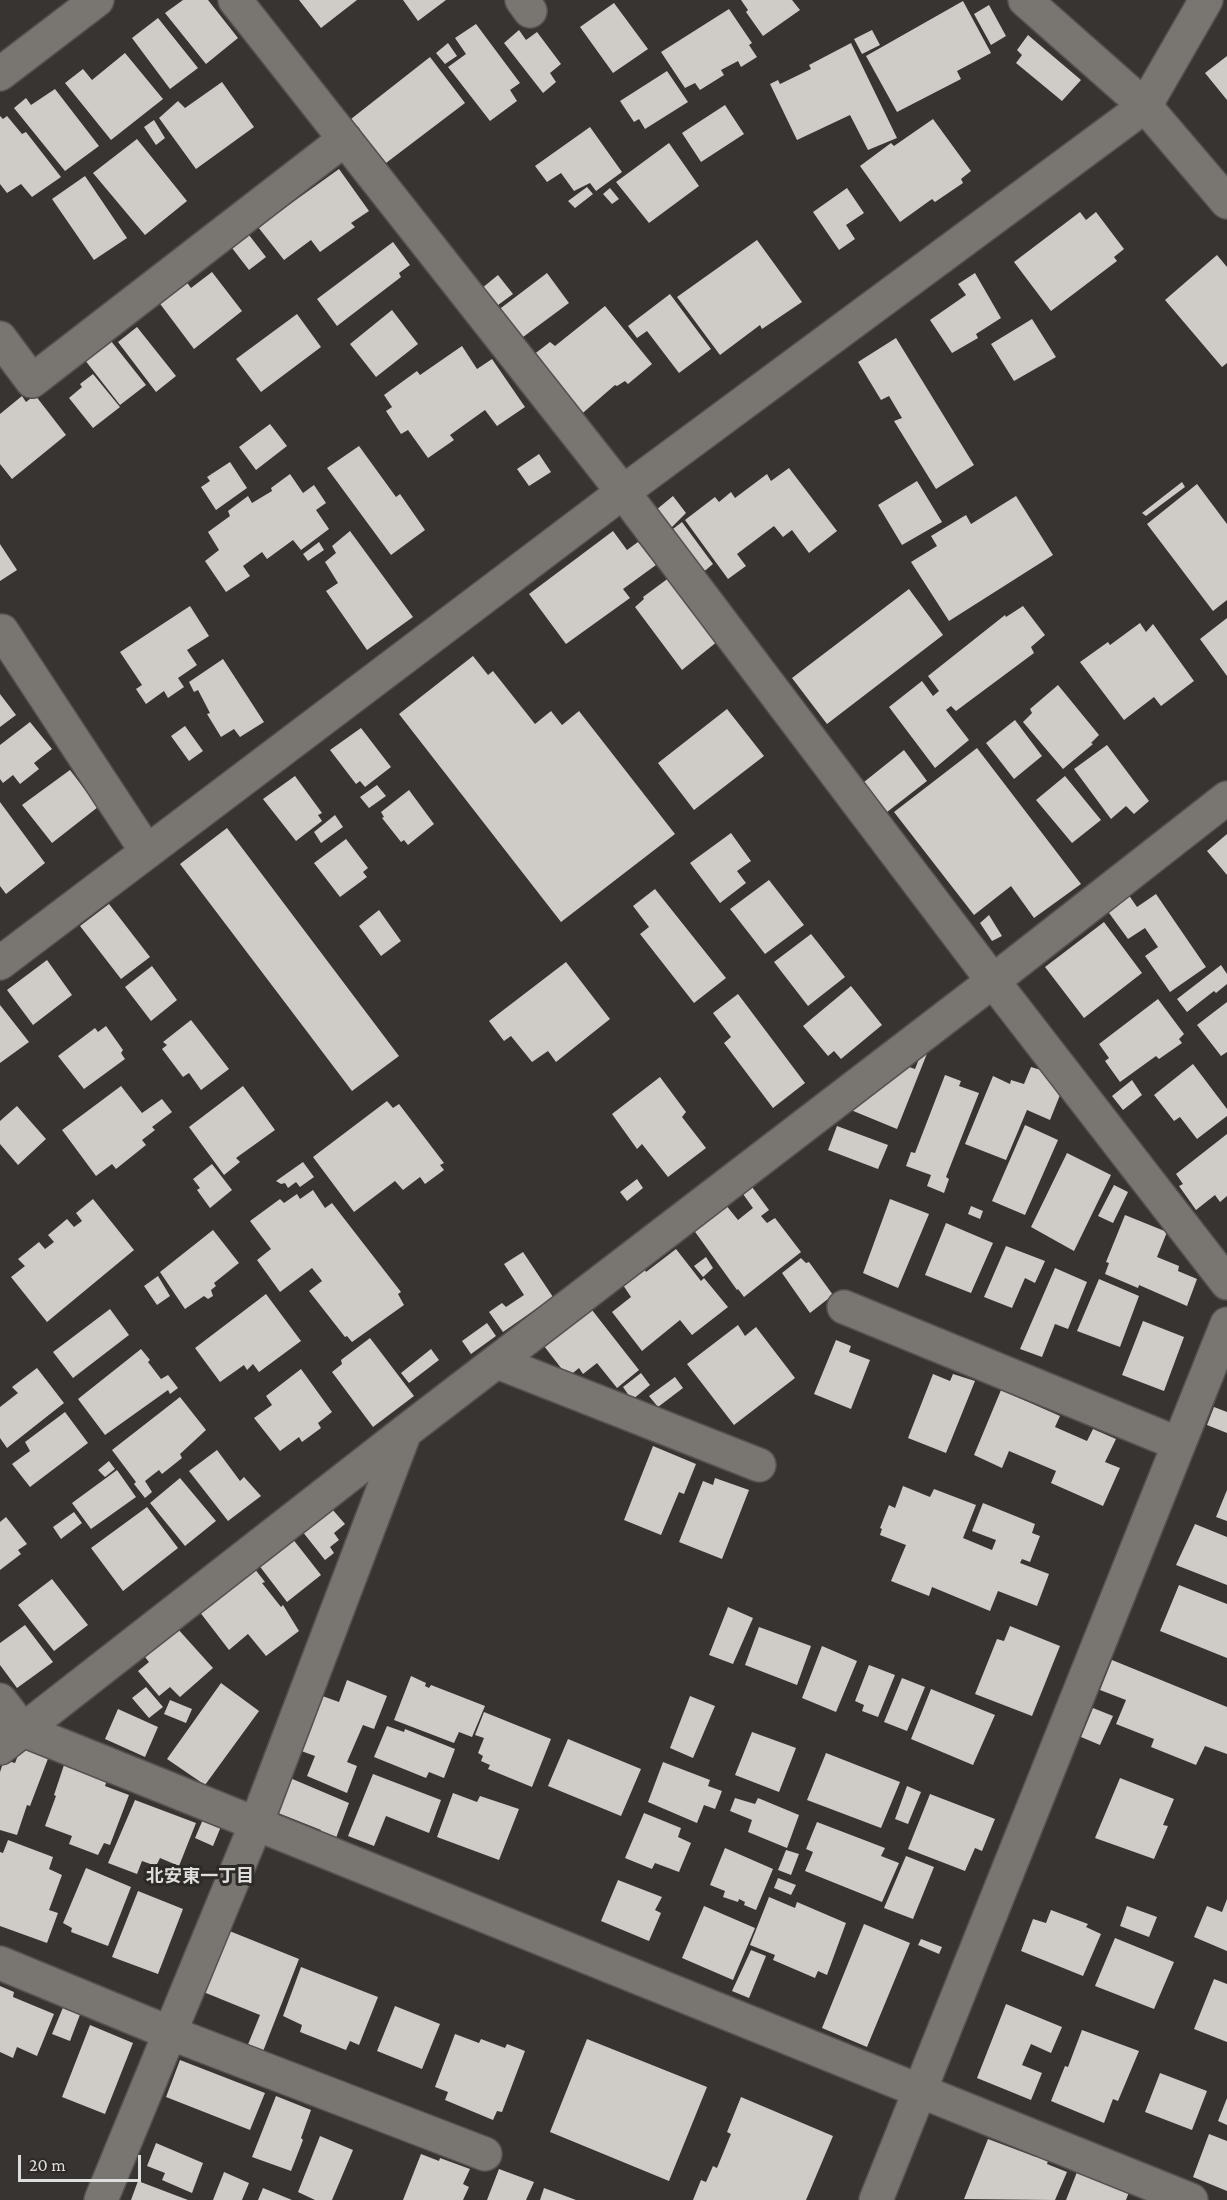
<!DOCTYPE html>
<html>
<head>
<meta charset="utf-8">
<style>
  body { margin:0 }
  #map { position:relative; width:1227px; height:2200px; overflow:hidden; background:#373431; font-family:"Crimson Pro",serif }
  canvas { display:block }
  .scale { position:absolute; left:18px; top:2155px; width:123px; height:27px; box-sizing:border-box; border:3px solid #dfdedc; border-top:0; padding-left:8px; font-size:18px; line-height:21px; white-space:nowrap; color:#dfdedc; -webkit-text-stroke:4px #2d2a27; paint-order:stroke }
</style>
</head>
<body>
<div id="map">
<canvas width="1227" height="2200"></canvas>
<div class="scale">20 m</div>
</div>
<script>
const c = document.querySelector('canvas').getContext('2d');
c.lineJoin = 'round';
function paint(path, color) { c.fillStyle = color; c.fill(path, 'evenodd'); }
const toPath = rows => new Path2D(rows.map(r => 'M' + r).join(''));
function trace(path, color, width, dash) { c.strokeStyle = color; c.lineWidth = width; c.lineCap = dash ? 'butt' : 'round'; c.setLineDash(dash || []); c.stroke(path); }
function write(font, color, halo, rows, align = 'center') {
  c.font = font + ' "Crimson Pro","Noto Sans JP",serif'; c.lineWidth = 6; c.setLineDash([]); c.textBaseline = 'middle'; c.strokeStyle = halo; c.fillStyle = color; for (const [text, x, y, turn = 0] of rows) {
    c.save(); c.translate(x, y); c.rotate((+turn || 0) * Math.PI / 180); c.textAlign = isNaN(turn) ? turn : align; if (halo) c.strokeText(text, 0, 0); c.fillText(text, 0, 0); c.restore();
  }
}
const building = toPath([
  [183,0,208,0,238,38,206,64,165,13],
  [299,0,357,0,321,28],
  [403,0,446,0,418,21],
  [741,0,792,0,800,10,763,36,746,12,748,10],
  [963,1,991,53,957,71,961,79,897,112,866,56],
  [614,3,648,49,613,73,580,27],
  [989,5,1006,36,991,45,974,14],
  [729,9,752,43,749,45,757,57,741,67,738,61,721,70,724,75,700,90,695,83,685,88,661,52],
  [158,18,198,68,170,89,132,38],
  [476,24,520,83,510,90,517,101,490,121,448,67,466,54,455,38],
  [519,30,526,40,537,32,561,64,550,73,556,82,543,93,504,43],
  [872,30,880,45,862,54,854,39],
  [1028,35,1081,80,1062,101,1016,63,1022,55,1017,50],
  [448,43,457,56,445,64,436,53],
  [851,43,897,138,868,150,850,115,797,140,770,84,778,80,780,84,811,69,809,65],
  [125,53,163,99,111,140,65,83,83,69,92,80],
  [1227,56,1227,100,1205,73],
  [430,57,465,103,386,163,351,119],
  [667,71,688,102,645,129,639,119,634,122,620,101],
  [222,82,254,127,196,169,159,118,178,101,185,108],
  [55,89,99,146,65,171,14,108,26,98,31,105],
  [725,105,744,134,701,162,682,133],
  [0,116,3,119,7,116,22,134,26,132,61,177,32,197,21,184,7,193,0,184],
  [933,119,971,171,961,179,963,183,935,202,932,199,900,222,860,166,891,143,894,146],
  [154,120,165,138,156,145,144,127],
  [590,127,622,172,596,191,590,183,574,191,561,173,547,182,535,166],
  [137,139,187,201,145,235,93,173],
  [669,143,699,186,649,223,616,182],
  [339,169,369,211,351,223,355,227,320,252,311,240,284,260,258,227],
  [85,176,127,238,94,260,52,199],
  [587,187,593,194,575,208,568,201],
  [610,188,619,199,612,204,603,194],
  [847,188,864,213,846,225,855,239,839,250,813,212],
  [1080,212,1086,220,1096,212,1124,249,1114,257,1117,261,1051,311,1014,262],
  [249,235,266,257,249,270,232,248],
  [757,240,802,302,762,329,760,325,720,355,677,297],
  [393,242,410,265,399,273,401,277,337,326,317,299],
  [1217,255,1227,267,1227,363,1222,367,1165,300],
  [212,272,242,311,194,349,158,301,185,280,191,288],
  [547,273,569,303,519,340,497,311],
  [975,273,1001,318,976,334,978,338,952,353,930,320,966,295,958,284],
  [498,275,513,294,490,311,476,293],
  [670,294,711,349,679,373,647,331,637,338,628,326],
  [605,306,652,364,628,384,625,381,617,386,615,385,577,418,528,359,550,342,555,346],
  [392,310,418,344,376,377,350,344],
  [297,314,321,347,261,392,236,359],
  [1032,319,1056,357,1014,381,991,344],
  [137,327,176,376,156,392,118,342],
  [107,336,146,385,120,405,81,355],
  [896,338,974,465,936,489,894,421,902,418,889,396,881,400,858,362],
  [462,346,477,369,492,359,525,407,497,426,485,410,450,435,454,440,428,458,408,430,401,434,386,411,392,407,384,395,417,371,420,375],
  [93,374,120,407,93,428,69,398,82,387,80,384],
  [35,395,66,435,12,479,0,464,0,414,22,396,26,402],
  [270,424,287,446,256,470,239,447],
  [359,446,396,497,400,494,425,530,391,555,327,468],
  [539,454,551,472,529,486,517,469],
  [230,462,247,488,216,510,201,487,210,481,207,477],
  [789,468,837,531,809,553,792,530,783,537,774,526,737,554,746,566,728,579,685,520,715,497,719,502,731,492,735,498,767,474,771,481],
  [290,474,303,493,314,485,326,503,316,510,329,529,301,550,293,540,267,559,262,552,243,566,250,576,226,592,205,561,219,550,208,532,230,516,228,511,248,496,252,503,272,491,271,488],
  [917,481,942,522,902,545,878,505],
  [1182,482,1185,487,1146,516,1142,513],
  [1197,484,1227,524,1227,600,1213,611,1147,524],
  [673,496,686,513,670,529,656,510],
  [1016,496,1053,555,949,621,911,562,937,546,931,536,966,515,971,524],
  [682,522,713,564,701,574,669,532],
  [350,531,413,617,367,650,326,591,338,583,325,562,336,553,332,546],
  [613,531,627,550,638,542,656,565,623,589,630,598,566,644,529,594],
  [319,542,324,550,308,561,303,554],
  [0,544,17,570,0,581],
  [670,577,718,641,682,670,635,607,644,599,643,597],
  [909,589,943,635,827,724,792,678],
  [190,606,209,636,187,650,197,665,178,678,184,687,168,698,164,691,146,704,136,689,142,685,120,652],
  [1023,606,1045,635,1031,647,1034,653,956,711,951,706,946,710,969,740,935,768,889,707,922,681,933,696,939,691,928,676,1005,615,1006,617],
  [1227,618,1227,676,1200,639],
  [1140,623,1146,632,1153,624,1194,681,1161,706,1154,697,1124,720,1080,662,1108,642,1110,645],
  [473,656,488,675,493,671,535,724,551,711,562,725,579,711,675,834,561,922,399,714],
  [223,659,264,722,240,737,234,729,221,737,207,714,210,713,198,690,194,692,189,682],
  [1058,685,1099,735,1091,743,1093,744,1063,769,1023,722,1032,713,1030,709],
  [0,694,16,715,0,727],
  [727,709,764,756,694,810,658,763],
  [1015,720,1042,756,1014,779,986,743],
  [30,722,52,749,34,763,39,769,20,784,13,775,3,783,0,779,0,745],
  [185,726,203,751,189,761,171,736],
  [361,728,391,767,365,787,360,781,356,784,330,750],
  [1107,745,1149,801,1134,814,1126,806,1111,819,1074,769],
  [977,748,1081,884,1034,918,1011,886,974,915,894,812],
  [904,750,927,781,887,812,864,782],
  [70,770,98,807,52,843,22,805],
  [295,776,322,813,318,815,322,821,296,841,263,799],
  [1065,776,1101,820,1072,843,1036,800],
  [377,785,386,796,369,808,360,797],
  [409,790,434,824,408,845,404,840,401,842,382,818,384,817,381,812],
  [0,802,45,863,6,894,0,886],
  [335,815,343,827,321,843,314,832],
  [227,828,399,1056,352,1091,180,864],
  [731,833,751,861,737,871,746,883,720,903,690,863],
  [1227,834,1227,875,1207,851],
  [346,839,368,868,363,872,367,877,340,897,314,863],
  [769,880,804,925,765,954,730,909],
  [655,889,726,978,694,1003,640,934,649,927,633,906],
  [1126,891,1137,907,1156,894,1206,967,1170,992,1145,956,1158,947,1145,928,1128,939,1104,906],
  [109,904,150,957,121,979,80,926],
  [379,910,401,941,381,956,359,926],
  [989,915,1002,936,992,941,980,923],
  [1104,922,1142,973,1084,1018,1045,967],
  [811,934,845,977,808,1006,774,962],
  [47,960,72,995,33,1025,7,990],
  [566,962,610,1019,556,1062,548,1051,532,1062,511,1036,504,1041,489,1021],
  [1221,965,1227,974,1227,984,1216,993,1214,991,1187,1012,1177,999],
  [152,966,177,1000,151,1021,125,987],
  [851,986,882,1025,841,1059,834,1051,828,1056,803,1026],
  [738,994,805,1083,773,1108,724,1043,731,1037,713,1013],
  [1158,999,1184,1034,1179,1039,1182,1043,1159,1059,1156,1056,1120,1082,1105,1061,1109,1058,1099,1044],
  [1227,1002,1227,1052,1221,1056,1197,1025],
  [0,1005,29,1042,0,1063],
  [191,1020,229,1069,201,1090,189,1073,183,1077,162,1049,167,1045,163,1042],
  [106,1026,123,1050,121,1053,125,1059,84,1089,58,1056,95,1028,98,1032],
  [923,1049,928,1051,897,1129,846,1108,898,1063,915,1069],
  [1193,1064,1227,1109,1227,1116,1197,1139,1180,1117,1174,1121,1154,1095],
  [1031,1067,1044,1071,1060,1095,1050,1120,1027,1110,1006,1160,965,1144,993,1076,1010,1084,1011,1080,1024,1084],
  [945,1075,961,1081,959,1086,979,1093,946,1177,949,1179,944,1193,927,1186,931,1175,906,1166,911,1152,915,1153],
  [660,1077,686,1112,682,1117,706,1148,668,1177,642,1144,637,1149,612,1114],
  [1132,1080,1142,1095,1123,1110,1112,1096],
  [121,1086,142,1113,162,1099,172,1112,152,1127,155,1130,142,1140,146,1145,116,1169,112,1164,96,1176,62,1130],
  [243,1086,275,1130,236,1158,240,1162,224,1175,189,1127],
  [387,1101,393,1108,399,1104,444,1163,440,1165,444,1170,425,1184,420,1177,403,1190,395,1181,354,1212,313,1157],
  [17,1106,46,1139,18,1165,0,1144,0,1121],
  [1025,1125,1058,1140,1025,1215,992,1201],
  [837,1126,888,1145,878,1169,828,1150],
  [1227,1134,1227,1196,1220,1202,1215,1195,1196,1210,1179,1186,1183,1184,1176,1174],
  [1067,1153,1111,1175,1074,1251,1031,1227],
  [303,1162,314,1177,300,1187,296,1182,288,1188,285,1183,281,1184,276,1181],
  [212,1164,232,1190,210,1208,197,1190,200,1188,193,1179],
  [637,1179,643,1188,627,1201,620,1192],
  [1114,1185,1128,1192,1113,1223,1098,1216],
  [752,1187,769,1210,761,1216,767,1223,775,1218,801,1252,744,1297,738,1289,737,1290,693,1229,725,1204,738,1220,753,1208,743,1194],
  [313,1190,325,1208,332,1203,401,1292,398,1294,404,1305,352,1342,347,1336,345,1337,309,1291,322,1281,312,1268,280,1292,257,1260,271,1249,250,1221,280,1199,284,1203,297,1194,300,1199],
  [93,1199,134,1250,47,1322,11,1277,25,1266,18,1259,39,1242,45,1249,54,1242,48,1235,67,1219,74,1227,82,1221,76,1213],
  [890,1199,929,1214,898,1288,863,1273],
  [971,1206,983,1211,980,1219,968,1214],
  [1125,1215,1167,1232,1157,1257,1179,1266,1178,1271,1197,1279,1187,1306,1139,1285,1138,1288,1105,1274,1109,1263,1106,1262],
  [946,1223,993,1243,971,1293,925,1275],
  [213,1230,239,1263,214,1283,216,1286,211,1290,213,1296,208,1299,204,1296,185,1309,160,1272],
  [1006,1246,1045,1261,1035,1283,1025,1278,1012,1308,984,1297],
  [676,1249,701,1281,704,1278,728,1307,692,1335,680,1320,642,1351,612,1312,631,1297,623,1285,644,1268,646,1272],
  [523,1252,553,1297,503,1332,489,1312,502,1303,506,1307,524,1295,504,1264],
  [706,1257,713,1268,703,1277,694,1266],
  [801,1258,806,1263,809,1262,833,1295,810,1313,782,1273],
  [1055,1268,1087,1282,1068,1329,1055,1324,1042,1357,1020,1349],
  [158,1276,170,1296,157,1305,144,1286],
  [1099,1279,1139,1296,1120,1347,1077,1331],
  [266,1294,301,1341,259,1372,253,1364,247,1370,244,1365,220,1382,195,1348],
  [110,1309,129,1335,73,1378,53,1352],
  [592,1310,639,1370,617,1388,597,1363,583,1374,579,1368,568,1377,544,1346],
  [1143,1321,1184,1337,1164,1391,1122,1375],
  [487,1323,496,1336,471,1354,462,1341],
  [738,1325,745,1336,756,1327,795,1378,734,1425,687,1364],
  [370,1338,414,1396,373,1427,332,1372,342,1364,341,1360],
  [836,1340,851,1346,849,1352,870,1360,851,1409,814,1394],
  [141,1349,150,1360,148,1362,161,1379,168,1375,178,1388,170,1394,168,1390,105,1435,78,1399],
  [431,1349,439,1360,409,1383,401,1373],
  [37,1368,64,1403,7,1448,0,1438,0,1407,18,1393,12,1387],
  [301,1369,332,1412,318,1423,321,1428,302,1442,299,1437,280,1451,254,1418,272,1405,266,1396],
  [641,1373,650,1385,632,1400,623,1387],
  [933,1374,950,1381,953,1374,975,1381,946,1453,908,1438],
  [675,1377,683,1388,658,1407,649,1396],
  [1001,1390,1060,1416,1055,1427,1087,1441,1093,1429,1116,1439,1105,1462,1120,1468,1103,1506,1051,1483,1056,1471,1009,1451,1002,1468,974,1455],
  [180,1397,206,1430,180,1454,182,1458,162,1474,159,1470,145,1481,152,1492,145,1498,134,1484,136,1482,112,1450],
  [1214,1407,1227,1412,1227,1433,1207,1425],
  [65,1412,88,1443,30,1487,12,1464,30,1451,25,1442],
  [653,1446,696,1464,684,1494,679,1492,661,1535,624,1520],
  [217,1450,240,1481,244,1477,261,1496,228,1521,189,1471],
  [109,1461,115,1469,105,1477,98,1470],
  [117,1470,136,1497,91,1529,72,1503],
  [180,1478,216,1521,185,1546,150,1503],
  [715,1478,749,1490,722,1559,679,1542,703,1481,713,1485],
  [903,1486,930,1497,934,1489,976,1505,963,1538,992,1550,996,1540,972,1531,983,1503,1035,1524,1032,1533,1040,1536,1030,1562,1022,1559,1020,1563,1049,1574,1037,1606,998,1591,990,1611,932,1587,929,1596,891,1581,906,1545,880,1535,882,1529,880,1528,889,1505,895,1508],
  [1227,1490,1227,1521,1216,1517],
  [147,1507,178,1548,123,1591,91,1548],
  [332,1509,345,1524,334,1533,339,1540,330,1547,334,1553,325,1560,302,1531],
  [74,1512,82,1523,61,1539,53,1527],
  [6,1517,27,1544,18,1550,21,1554,0,1570,0,1522],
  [1195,1524,1227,1537,1227,1585,1176,1565],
  [292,1538,321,1575,287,1602,258,1564],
  [254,1568,265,1582,262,1583,281,1607,283,1605,299,1631,266,1656,248,1634,229,1650,199,1611],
  [52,1579,88,1625,54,1651,18,1605],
  [1179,1585,1227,1604,1227,1658,1160,1631],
  [728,1607,753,1618,733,1664,709,1655],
  [25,1625,53,1662,17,1688,0,1665,0,1643],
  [1010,1626,1060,1646,1032,1716,975,1694,997,1639,1004,1641],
  [759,1627,811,1646,797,1685,745,1665],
  [177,1628,213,1668,180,1697,170,1687,159,1696,138,1671,149,1662,145,1657],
  [822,1646,857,1661,836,1712,802,1698],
  [1112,1660,1227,1707,1227,1754,1205,1746,1196,1765,1151,1747,1154,1739,1116,1724,1126,1700,1100,1690],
  [869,1665,895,1675,878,1717,862,1711,864,1705,855,1701],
  [411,1676,426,1683,425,1686,429,1688,431,1685,485,1706,472,1737,459,1732,454,1743,394,1720],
  [902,1678,925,1687,907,1731,884,1722],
  [347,1680,387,1696,374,1729,363,1725,347,1762,357,1766,347,1793,307,1776,315,1756,293,1748,314,1693,339,1702],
  [221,1683,259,1711,205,1785,167,1759],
  [146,1687,163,1707,149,1718,132,1698],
  [931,1689,995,1715,973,1765,911,1739],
  [690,1696,715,1706,693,1758,670,1748],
  [170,1700,192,1709,186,1723,164,1714],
  [1093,1708,1113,1716,1100,1745,1081,1737],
  [118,1709,158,1727,145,1757,105,1739],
  [484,1712,551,1739,532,1787,488,1769,490,1765,481,1761,483,1756,478,1753,484,1738,475,1735],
  [387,1726,404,1732,405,1729,455,1749,444,1778,429,1772,426,1778,374,1757],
  [752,1732,796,1748,779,1792,735,1775],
  [568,1739,641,1769,621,1816,548,1786],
  [22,1745,49,1756,30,1806,27,1805,17,1835,0,1830,0,1772,4,1760,15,1763],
  [826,1753,900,1782,881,1828,807,1800],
  [663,1762,710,1780,708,1786,722,1791,715,1809,704,1805,697,1823,648,1802],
  [64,1765,107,1780,105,1786,129,1795,110,1845,104,1843,98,1855,69,1844,72,1836,45,1826,56,1796,54,1795],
  [373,1774,441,1800,429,1833,386,1816,374,1846,348,1836],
  [283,1775,349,1803,336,1838,320,1832,321,1830,268,1809],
  [1120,1778,1174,1799,1163,1825,1168,1826,1154,1859,1095,1838],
  [907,1786,921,1792,908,1824,895,1819],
  [453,1793,477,1802,480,1796,519,1809,499,1860,437,1837],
  [930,1794,995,1819,982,1851,975,1848,965,1871,908,1849],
  [735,1798,755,1804,758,1798,799,1815,787,1848,748,1832,752,1820,730,1811],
  [135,1800,196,1823,179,1866,160,1858,156,1866,142,1861,137,1874,108,1863],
  [644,1813,681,1828,678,1837,691,1843,679,1872,655,1863,652,1869,625,1858],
  [204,1817,222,1824,213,1846,195,1838],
  [817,1822,885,1848,881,1856,899,1863,882,1902,805,1871,813,1852,806,1849],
  [8,1840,53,1857,49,1869,62,1875,49,1910,58,1913,47,1943,0,1926,0,1852,3,1853],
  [725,1848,773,1869,756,1910,744,1905,745,1902,739,1899,738,1902,723,1897,725,1891,710,1885],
  [786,1850,799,1854,791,1875,778,1870],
  [906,1856,934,1867,913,1919,884,1908],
  [86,1868,131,1887,108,1946,71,1932,72,1928,63,1923],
  [778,1878,796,1885,791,1895,774,1888],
  [618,1880,662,1897,655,1910,661,1913,649,1941,601,1921],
  [138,1891,183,1909,158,1974,112,1957],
  [769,1897,795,1908,797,1902,846,1923,827,1975,818,1971,815,1978,773,1960,775,1955,750,1945],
  [1227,1899,1227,1951,1194,1937,1207,1906,1222,1912],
  [704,1906,755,1928,733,1980,682,1958],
  [1127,1906,1157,1917,1149,1937,1120,1926],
  [1051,1910,1088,1924,1086,1927,1101,1934,1083,1976,1021,1951,1033,1919,1046,1923],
  [864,1924,910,1943,867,2047,822,2028],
  [227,1930,299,1959,262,2054,247,2047,260,2015,201,1991],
  [1115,1938,1174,1962,1154,2009,1095,1986],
  [921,1939,942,1947,939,1954,918,1945],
  [751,1950,766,1956,749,1998,732,1991],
  [301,1967,378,1997,359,2045,350,2041,346,2050,300,2032,302,2025,283,2016],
  [1214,1979,1227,1984,1227,2042,1194,2029],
  [0,1986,14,1992,13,1997,54,2014,37,2056,17,2047,13,2058,0,2052],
  [1006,2004,1062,2027,1051,2053,1031,2044,1022,2065,1042,2073,1031,2100,977,2078],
  [64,2005,81,2012,70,2041,52,2034],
  [395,2006,440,2024,422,2069,377,2051],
  [90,2025,133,2043,105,2114,62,2097],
  [1082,2030,1139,2051,1118,2101,1113,2099,1104,2123,1051,2101,1065,2066,1068,2067],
  [455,2034,479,2043,481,2039,505,2048,507,2044,525,2051,502,2112,497,2111,493,2120,445,2100,448,2092,435,2087],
  [587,2039,707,2087,669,2181,550,2132],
  [180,2060,265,2093,250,2130,166,2097],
  [1160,2073,1207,2091,1192,2130,1145,2112],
  [276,2096,311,2110,301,2138,303,2140,291,2171,252,2157],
  [741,2097,833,2136,806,2200,693,2200,701,2180,706,2182,713,2166,717,2168,731,2134,727,2132],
  [1227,2098,1227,2125,1218,2121],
  [1209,2134,1227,2141,1227,2191,1193,2177],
  [320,2136,353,2150,332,2200,315,2200,298,2192],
  [988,2139,1036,2157,1037,2154,1049,2158,1047,2164,1067,2172,1055,2200,964,2199],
  [156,2143,203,2163,192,2193,162,2180,165,2173,147,2166],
  [421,2154,439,2161,440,2158,470,2169,463,2184,469,2187,463,2200,403,2200],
  [499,2169,534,2182,526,2200,487,2200],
  [224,2172,249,2183,242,2200,213,2200],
  [1077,2172,1129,2192,1126,2200,1066,2200],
  [138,2181,188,2200,131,2200],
  [263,2188,292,2200,258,2200],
  [544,2188,576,2200,540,2200]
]);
const minor = toPath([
  [235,0,623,492,993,981,1227,1283],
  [522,0,530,11],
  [1025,0,1145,106,1227,202],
  [0,74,97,0],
  [0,338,32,381,345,139],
  [2,631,147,852],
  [0,963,623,492,1145,106,1206,0],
  [844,1307,1179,1444],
  [497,1362,759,1465],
  [0,1700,23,1730,1191,2200],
  [0,1748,406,1431,993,981,1227,798],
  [0,1963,170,2033,485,2154],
  [101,2200,256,1824,405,1432],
  [876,2200,1227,1324]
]);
const neighbourhoodNames = [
  ["北安東一丁目",200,1876]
];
paint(building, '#cfccc8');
trace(minor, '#545250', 36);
trace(minor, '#797672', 33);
write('bold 18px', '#dfdedc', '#2d2a27', neighbourhoodNames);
</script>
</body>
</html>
